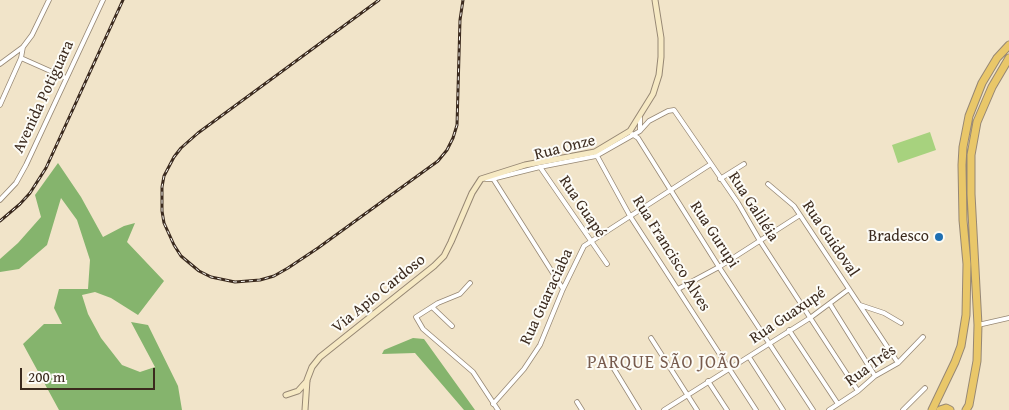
<!DOCTYPE html>
<html>
<head>
<meta charset="utf-8">
<style>
  body { margin:0 }
  #map { position:relative; width:1009px; height:410px; overflow:hidden; background:#f1e4c9; font-family:"Gentium Book Plus",serif }
  canvas { display:block }
  .scale { position:absolute; left:20px; top:368px; width:135px; height:22px; box-sizing:border-box; border:2px solid #3b2a1e; border-top:0; padding-left:6px; font-size:15px; line-height:18px; white-space:nowrap; color:#3b2a1e; -webkit-text-stroke:4px #fdfcf7; paint-order:stroke }
</style>
</head>
<body>
<div id="map">
<canvas width="1009" height="410"></canvas>
<div class="scale">200 m</div>
</div>
<script>
const c = document.querySelector('canvas').getContext('2d');
c.lineJoin = 'round';
function paint(path, color) { c.fillStyle = color; c.fill(path, 'evenodd'); }
const toPath = rows => new Path2D(rows.map(r => 'M' + r).join(''));
function trace(path, color, width, dash) { c.strokeStyle = color; c.lineWidth = width; c.lineCap = dash ? 'butt' : 'round'; c.setLineDash(dash || []); c.stroke(path); }
function write(font, color, halo, rows, align = 'center') {
  c.font = font + ' "Gentium Book Plus",serif'; c.lineWidth = 4; c.setLineDash([]); c.textBaseline = 'middle'; c.strokeStyle = halo; c.fillStyle = color; for (const [text, x, y, turn = 0] of rows) {
    c.save(); c.translate(x, y); c.rotate((+turn || 0) * Math.PI / 180); c.textAlign = isNaN(turn) ? turn : align; if (halo) c.strokeText(text, 0, 0); c.fillText(text, 0, 0); c.restore();
  }
}
const green = toPath([
  [930,132,936,150,898,163,892,145]
]);
const forest = toPath([
  [58,163,81,197,103,237,124,226,135,223,127,242,164,281,138,315,111,298,95,292,82,295,88,314,101,338,122,365,140,372,155,367,131,322,148,325,178,386,182,410,59,410,23,344,44,324,62,324,54,308,59,289,88,289,90,260,77,220,61,198,47,245,19,269,0,272,0,259,18,243,41,217,35,195],
  [413,338,424,339,475,410,464,410,415,353,382,354,384,350]
]);
const street = toPath([
  [21,58,66,78],
  [0,64,23,47],
  [0,105,21,58,23,47,32,35,49,0],
  [640,118,640,131],
  [632,134,638,138,719,267,813,410],
  [596,154,630,216,756,410],
  [540,167,607,264],
  [492,177,563,289],
  [486,179,492,179,540,167,596,156,640,131,649,121,668,111,674,110,738,203,760,241,858,391],
  [720,179,744,164],
  [768,184,794,206,800,215,898,363],
  [0,200,16,183,26,165,103,0],
  [470,283,460,294,438,303,416,317,423,329,473,372,498,410],
  [678,289,719,267,800,215],
  [830,304,875,376],
  [860,305,884,313,901,323],
  [432,307,452,326],
  [978,325,1009,318],
  [789,330,838,404],
  [651,338,697,410],
  [749,357,783,410],
  [614,369,639,410],
  [708,381,727,410],
  [577,402,582,410],
  [493,404,524,369,540,345,563,289,584,246,711,164],
  [664,410,810,318,849,289],
  [829,410,858,391,875,376,898,363,923,337],
  [903,410,925,388]
]);
const secondary = toPath([
  [286,395,298,391,307,381],
  [305,410,307,380,312,367,320,357,434,266,444,256,451,242,472,193,481,179,525,165,595,152,630,131,653,94,659,75,661,57,661,38,655,0]
]);
const highway = toPath([
  [932,410,955,362,961,346,966,315,967,264,963,220,962,165,963,147,969,116,982,83,997,58,1009,45],
  [940,410,946,408,950,410],
  [966,410,969,405,977,361,978,325,971,194,971,155,977,122,992,87,1009,58]
]);
const rail = toPath([
  [379,0,198,133,181,148,174,157,164,176,162,187,162,211,164,223,174,245,181,256,199,271,211,277,235,282,260,280,274,276,288,268,318,248,438,161,447,150,453,138,457,125,460,20,463,0],
  [0,221,20,204,30,193,46,168,123,0]
]);
const markers = [
  [939,237,5,"#1f6fb2"]
];
const streetNames = [
  ["Avenida Potiguara",44,97,-65],
  ["Rua Onze",565,148,-14],
  ["Rua Guapé",582,207,56],
  ["Rua Galiléia",753,207,57],
  ["Rua Gurupi",714,235,57],
  ["Rua Guidoval",830,239,56],
  ["Rua Francisco Alves",671,254,58],
  ["Via Apio Cardoso",379,294,-39],
  ["Rua Guaraciaba",547,297,-65],
  ["Rua Guaxupé",788,316,-34],
  ["Rua Três",871,366,-36]
];
const poiNames = [
  ["Bradesco",929,237]
];
const neighbourhoodNames = [
  ["PARQUE SÃO JOÃO",664,363]
];
paint(green, '#a7d27e');
paint(forest, '#85b46d');
trace(street, '#968774', 5.5);
trace(secondary, '#968774', 7);
trace(highway, '#968774', 9);
trace(street, '#fff', 4);
trace(secondary, '#f6e9c3', 5);
trace(highway, '#e9c769', 7);
trace(rail, '#3b2a1e', 3);
trace(rail, '#fdfcf7', 1, [4]);
for (const [x, y, r, color] of markers) { const dot = new Path2D(); dot.arc(x, y, r, 0, 2 * Math.PI); c.fillStyle = color; c.fill(dot); trace(dot, '#fdfcf7', 2); }
write('16px', '#3b2a1e', '#fdfcf7', streetNames);
write('16px', '#3b2a1e', '#fdfcf7', poiNames, 'right');
c.letterSpacing = '1px';
write('18px', '#775b4d', '#fdfcf7', neighbourhoodNames);
c.letterSpacing = '0px';
</script>
</body>
</html>
